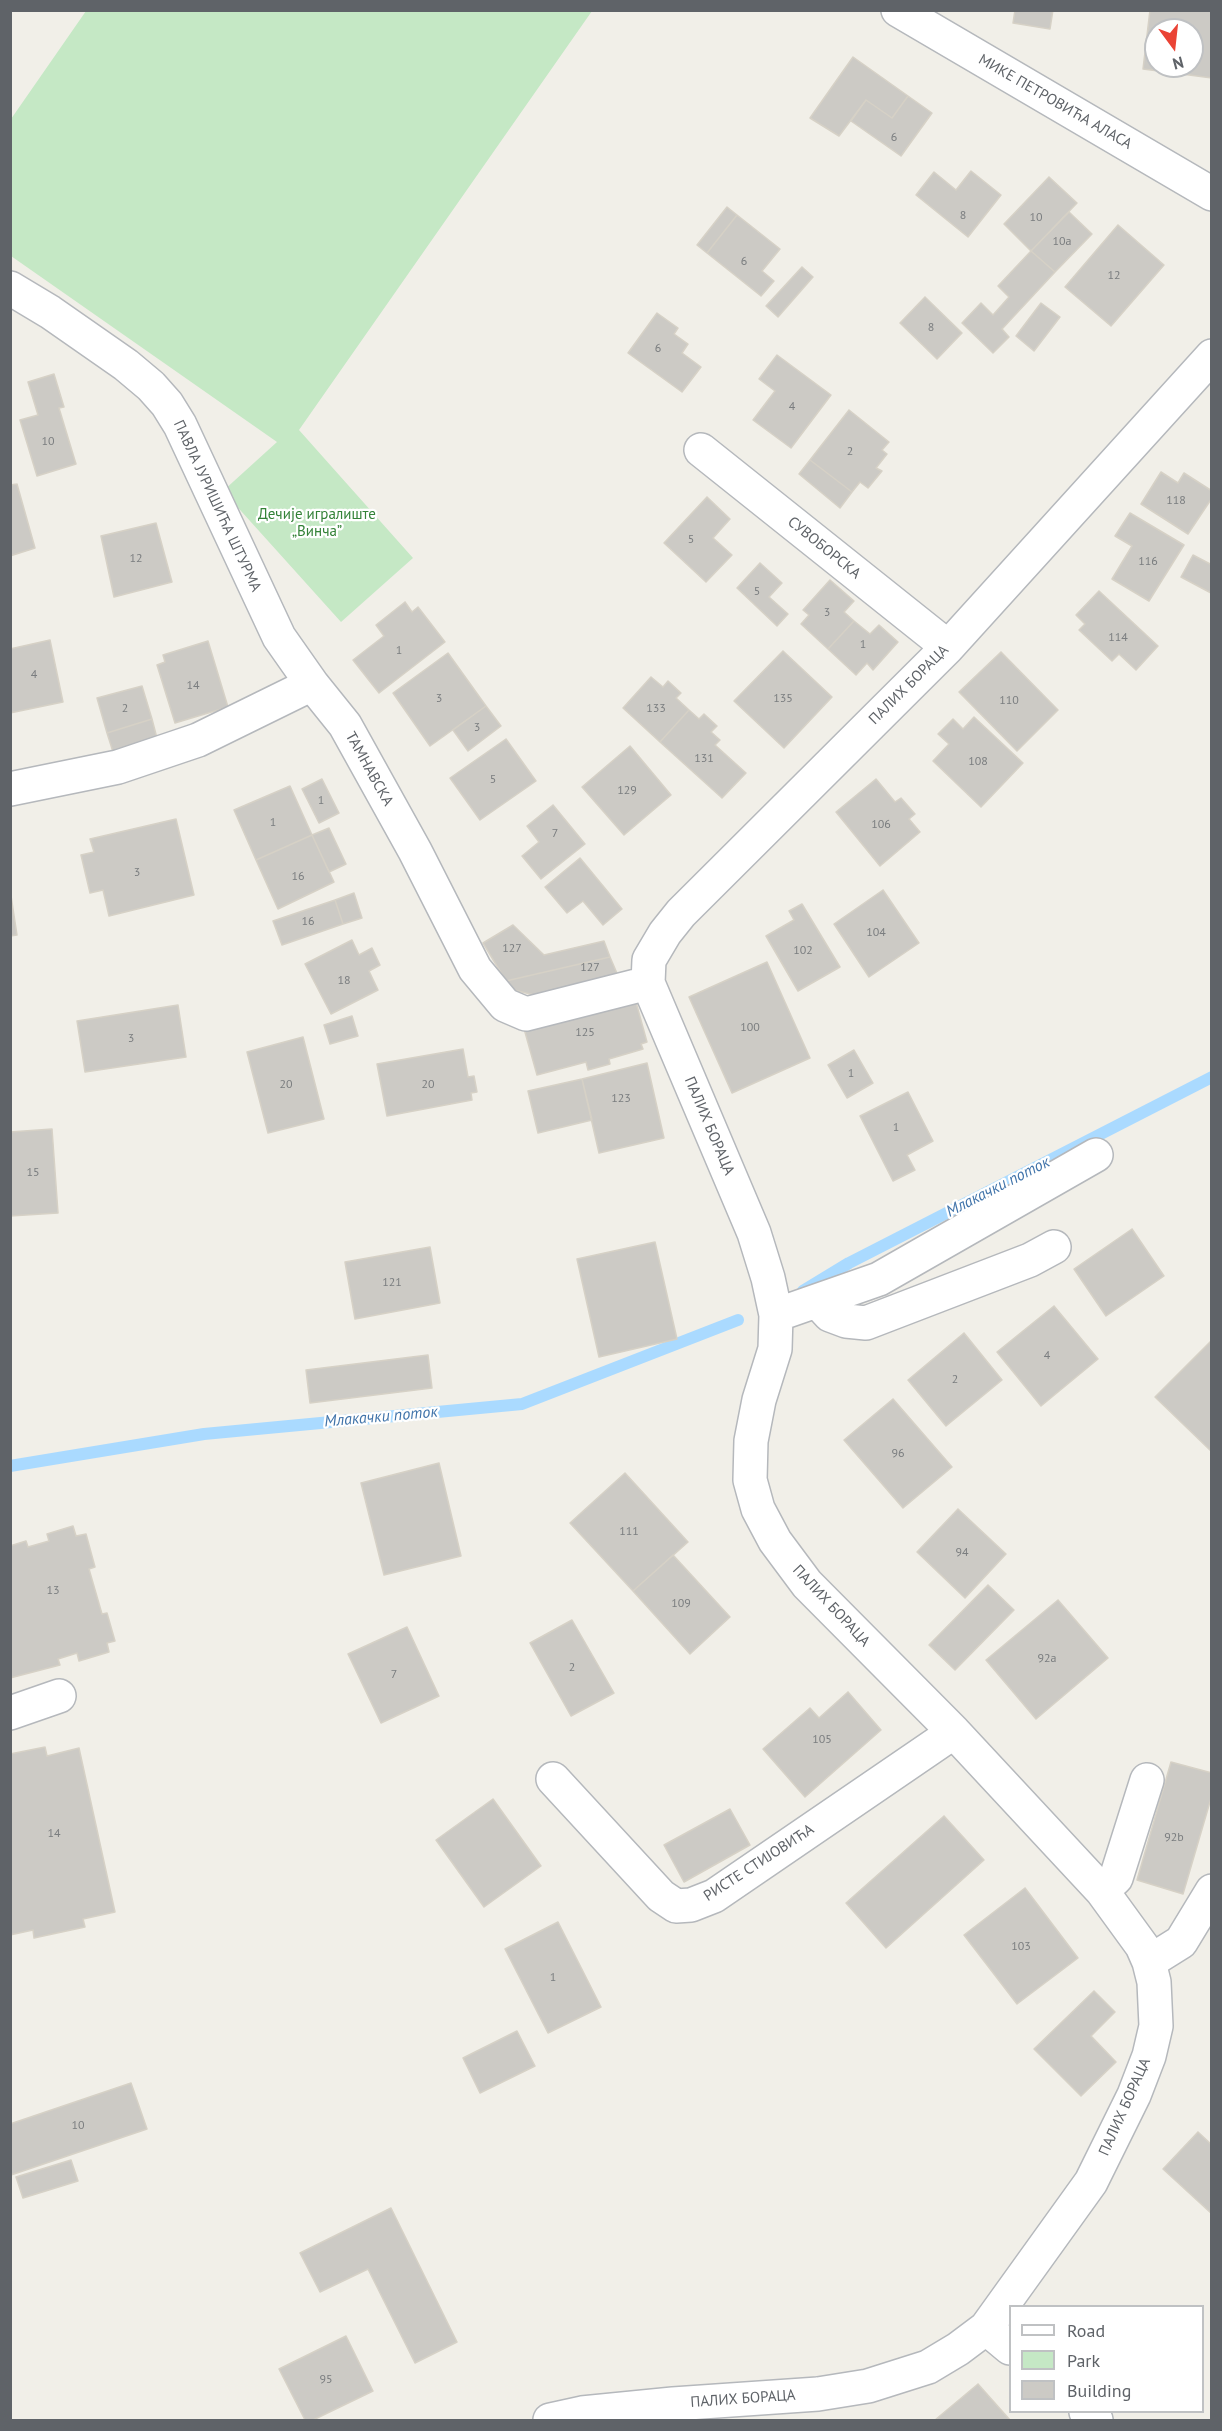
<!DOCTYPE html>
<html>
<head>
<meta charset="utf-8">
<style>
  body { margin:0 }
  #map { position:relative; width:1222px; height:2431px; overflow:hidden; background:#f1efe8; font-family:"PT Sans",sans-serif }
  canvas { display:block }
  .frame { position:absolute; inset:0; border:12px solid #5f6368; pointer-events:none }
  .legend { position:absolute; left:1009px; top:2305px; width:195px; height:108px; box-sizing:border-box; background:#fff; border:2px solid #bfc1c3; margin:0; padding:8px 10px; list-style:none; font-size:18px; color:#5f6368 }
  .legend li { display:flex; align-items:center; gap:12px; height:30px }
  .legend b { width:30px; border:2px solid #bfc1c3 }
  .north { position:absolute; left:1144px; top:18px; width:60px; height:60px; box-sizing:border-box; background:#fff; border:2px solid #bfc1c3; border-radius:50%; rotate:165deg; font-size:16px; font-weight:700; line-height:24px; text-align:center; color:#5f6368 }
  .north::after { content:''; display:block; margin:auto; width:21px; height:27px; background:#ea4335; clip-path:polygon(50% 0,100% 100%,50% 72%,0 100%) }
</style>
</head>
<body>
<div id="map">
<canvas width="1222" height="2431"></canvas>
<div class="frame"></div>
<ul class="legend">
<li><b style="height:8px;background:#fff"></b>Road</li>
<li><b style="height:16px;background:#c5e8c5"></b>Park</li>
<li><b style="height:16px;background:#cccac5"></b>Building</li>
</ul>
<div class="north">N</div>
</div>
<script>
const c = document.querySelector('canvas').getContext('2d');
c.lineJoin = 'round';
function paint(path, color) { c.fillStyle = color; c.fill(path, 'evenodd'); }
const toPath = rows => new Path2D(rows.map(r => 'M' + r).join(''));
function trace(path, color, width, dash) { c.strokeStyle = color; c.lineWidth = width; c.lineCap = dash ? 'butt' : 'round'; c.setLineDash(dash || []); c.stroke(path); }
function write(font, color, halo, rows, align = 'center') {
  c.font = font + ' "PT Sans",sans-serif'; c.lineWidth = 4.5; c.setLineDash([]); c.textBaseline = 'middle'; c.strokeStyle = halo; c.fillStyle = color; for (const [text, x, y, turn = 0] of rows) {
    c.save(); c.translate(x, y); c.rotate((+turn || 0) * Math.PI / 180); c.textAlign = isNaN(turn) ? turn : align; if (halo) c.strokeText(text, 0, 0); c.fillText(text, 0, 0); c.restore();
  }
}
const green = toPath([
  [86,11,592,11,299,430,413,558,341,622,223,491,277,442,11,256,11,119]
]);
const stream = toPath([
  [803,1291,849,1263,1212,1077],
  [10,1466,204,1434,522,1404,738,1320]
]);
const building = toPath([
  [1015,10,1053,10,1050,29,1013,23,1015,10],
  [1150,10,1212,10,1212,78,1143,69,1150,10],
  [1156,30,1192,30,1192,66,1156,66,1156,30],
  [853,57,908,96,892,118,866,100,839,136,810,118,853,57],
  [908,96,932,113,901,156,851,121,866,100,892,118,908,96],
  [971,171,1001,195,968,237,916,195,934,172,956,190,971,171],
  [1049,177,1077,203,1031,251,1004,224,1049,177],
  [727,207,737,215,707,253,697,245,727,207],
  [1069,212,1092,234,1055,272,1031,251,1069,212],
  [737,215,780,249,762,271,774,281,761,296,707,253,737,215],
  [1118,225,1164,265,1111,326,1065,287,1118,225],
  [1031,251,1055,272,1002,329,1009,337,993,353,962,323,981,303,993,315,1009,297,998,286,1031,251],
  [802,267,813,277,778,317,766,306,802,267],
  [925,297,962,333,937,359,900,323,925,297],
  [1041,303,1060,317,1034,351,1016,336,1041,303],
  [657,313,678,328,674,334,688,344,682,353,701,367,682,392,628,353,657,313],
  [777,355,831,395,791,448,753,420,775,391,759,379,777,355],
  [54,374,64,407,59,408,76,464,37,476,20,420,38,415,28,382,54,374],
  [849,410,889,442,882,450,887,454,876,468,882,471,868,488,860,482,852,492,810,460,849,410],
  [810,460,852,492,840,508,799,474,810,460],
  [1161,472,1178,483,1184,473,1212,491,1212,498,1188,534,1141,504,1161,472],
  [17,484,35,548,10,556,10,485,17,484],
  [707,497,730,519,713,538,732,555,706,582,664,543,707,497],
  [1130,513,1184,545,1149,601,1112,579,1132,546,1115,536,1130,513],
  [156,523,172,582,114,597,101,536,156,523],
  [1193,555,1212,565,1211,593,1181,577,1193,555],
  [760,563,782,583,769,597,788,614,777,626,737,588,760,563],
  [830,580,854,601,844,612,854,621,828,649,801,624,809,615,803,610,830,580],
  [1099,591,1158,646,1136,670,1119,654,1112,661,1079,630,1085,624,1076,615,1099,591],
  [405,602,412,612,418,607,445,642,379,693,353,660,384,636,376,625,405,602],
  [854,621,870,634,879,625,898,642,873,670,867,663,856,675,828,649,854,621],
  [50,640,63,702,10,713,10,649,50,640],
  [208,641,228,707,175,723,157,665,165,662,163,655,208,641],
  [783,651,832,697,784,748,734,701,783,651],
  [1001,652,1058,710,1017,751,959,692,1001,652],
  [448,653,486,706,430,746,393,693,448,653],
  [651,677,663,687,668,681,681,693,676,698,689,710,660,742,623,708,651,677],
  [142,686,152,719,107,733,97,698,142,686],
  [486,706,501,726,468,751,453,730,486,706],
  [689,710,699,719,704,714,717,726,711,732,720,740,715,745,746,773,722,798,660,742,689,710],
  [974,717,1023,763,981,807,933,761,949,744,938,734,953,719,963,729,974,717],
  [152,719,158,742,114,755,107,733,152,719],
  [506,739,536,781,480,820,450,778,506,739],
  [630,746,671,795,624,835,582,787,630,746],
  [322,779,339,813,319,823,302,789,322,779],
  [876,779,895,802,901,798,915,814,909,819,920,832,880,866,836,812,876,779],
  [290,786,312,835,256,860,234,810,290,786],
  [553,805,585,844,541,879,522,856,539,842,527,826,553,805],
  [176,819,194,895,109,916,103,890,90,893,81,855,94,852,90,839,176,819],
  [329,828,346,864,329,872,312,835,329,828],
  [312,835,334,882,278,909,256,860,312,835],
  [580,858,622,909,603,925,583,901,567,913,545,887,580,858],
  [10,889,17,935,10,936,10,889],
  [883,890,919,943,869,977,834,924,883,890],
  [354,893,362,918,343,924,335,900,354,893],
  [335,900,343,924,282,945,273,921,335,900],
  [802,904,840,967,798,991,766,936,794,920,789,911,802,904],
  [513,925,544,955,604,941,610,957,506,981,483,943,513,925],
  [352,940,359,955,372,948,380,965,369,971,378,990,331,1014,305,964,352,940],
  [610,957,619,978,538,996,514,990,506,981,610,957],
  [767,962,810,1058,732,1093,689,997,767,962],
  [634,995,647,1042,641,1044,643,1049,609,1059,610,1064,588,1070,586,1062,537,1075,523,1025,634,995],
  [178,1005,186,1057,85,1072,77,1021,178,1005],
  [352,1016,358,1036,330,1044,324,1025,352,1016],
  [303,1037,324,1119,268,1133,247,1052,303,1037],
  [463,1049,468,1077,474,1076,477,1092,471,1093,472,1100,387,1116,377,1064,463,1049],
  [854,1050,873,1083,847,1098,828,1065,854,1050],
  [647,1063,664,1138,599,1153,582,1079,647,1063],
  [582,1079,592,1120,538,1133,528,1091,582,1079],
  [908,1092,933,1141,907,1155,915,1170,893,1181,860,1116,908,1092],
  [52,1129,58,1213,10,1216,10,1132,52,1129],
  [1132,1229,1164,1276,1106,1316,1074,1269,1132,1229],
  [655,1242,677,1339,599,1357,577,1259,655,1242],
  [430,1247,440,1303,355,1319,345,1262,430,1247],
  [1054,1306,1098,1359,1041,1406,997,1352,1054,1306],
  [964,1333,1002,1380,946,1426,908,1380,964,1333],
  [1212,1340,1212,1452,1155,1397,1212,1340],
  [428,1355,432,1388,310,1403,306,1370,428,1355],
  [893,1399,952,1467,903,1508,844,1440,893,1399],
  [439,1463,461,1556,384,1575,361,1483,439,1463],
  [625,1473,688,1542,633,1591,570,1523,625,1473],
  [958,1509,1006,1554,965,1598,917,1552,958,1509],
  [73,1526,76,1536,86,1534,95,1567,89,1569,102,1614,107,1613,115,1641,107,1643,109,1652,79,1661,77,1653,58,1659,60,1665,10,1678,10,1546,26,1541,28,1547,49,1541,47,1534,73,1526],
  [673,1555,730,1617,690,1654,633,1591,673,1555],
  [988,1585,1014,1610,955,1670,929,1645,988,1585],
  [1058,1600,1108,1658,1036,1719,986,1660,1058,1600],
  [572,1620,614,1693,571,1716,530,1643,572,1620],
  [407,1627,439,1696,381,1723,348,1654,407,1627],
  [848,1692,881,1730,805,1797,763,1749,810,1708,819,1718,848,1692],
  [45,1747,47,1756,79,1748,115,1912,83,1919,85,1927,34,1938,33,1930,10,1935,10,1754,45,1747],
  [1171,1762,1212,1773,1212,1795,1183,1894,1137,1880,1171,1762],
  [493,1799,541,1866,484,1907,436,1840,493,1799],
  [730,1809,750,1845,684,1882,664,1845,730,1809],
  [944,1816,984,1860,886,1948,846,1903,944,1816],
  [1025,1888,1078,1958,1017,2004,964,1935,1025,1888],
  [558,1922,601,2007,548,2033,505,1949,558,1922],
  [1094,1991,1115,2012,1091,2036,1116,2062,1081,2096,1034,2049,1094,1991],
  [517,2031,535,2066,480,2093,463,2058,517,2031],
  [131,2083,147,2129,11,2175,10,2124,131,2083],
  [1198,2132,1212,2145,1212,2214,1163,2169,1198,2132],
  [71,2160,78,2181,23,2198,16,2177,71,2160],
  [391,2208,457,2342,415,2363,368,2269,320,2292,300,2253,391,2208],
  [346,2336,373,2391,313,2420,305,2420,279,2369,346,2336],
  [978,2384,1010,2420,935,2420,978,2384]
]);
const minor = toPath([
  [898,10,1212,194],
  [10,288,50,312,126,365,151,386,167,404,180,425,279,637,312,684],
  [701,450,948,647],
  [10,789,118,767,198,740,312,684,345,725,415,851,475,969,505,1005,526,1014,648,983],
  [818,1302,830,1315,846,1321,866,1323,1030,1260,1054,1247],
  [776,1315,879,1279,1096,1155],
  [10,1713,59,1696],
  [553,1779,661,1896,676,1906,691,1905,714,1896,954,1732],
  [1102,1891,1116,1878,1147,1780],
  [1149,1962,1181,1942,1212,1891],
  [986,2328,1010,2348],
  [1086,2412,1096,2420],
  [550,2420,582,2413,673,2404,818,2394,868,2386,928,2367,958,2349,986,2328,1091,2182,1134,2095,1149,2056,1156,2026,1154,1982,1149,1962,1142,1946,1102,1891,954,1732,807,1584,775,1541,758,1509,750,1480,751,1441,759,1400,775,1349,776,1315,768,1278,754,1233,648,983,649,960,665,933,681,913,948,647,1212,356]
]);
const numberNames = [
  ["6",894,138],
  ["8",963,216],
  ["10",1036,218],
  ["10a",1062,242],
  ["6",744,262],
  ["12",1114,276],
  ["8",931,328],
  ["6",658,349],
  ["4",792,407],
  ["10",48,442],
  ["2",850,452],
  ["118",1176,501],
  ["5",691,540],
  ["12",136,559],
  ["116",1148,562],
  ["5",757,592],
  ["3",827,613],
  ["114",1118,638],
  ["1",863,645],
  ["1",399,651],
  ["4",34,675],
  ["14",193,686],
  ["3",439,699],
  ["135",783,699],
  ["110",1009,701],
  ["2",125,709],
  ["133",656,709],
  ["3",477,728],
  ["131",704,759],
  ["108",978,762],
  ["5",493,780],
  ["129",627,791],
  ["1",321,801],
  ["1",273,823],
  ["106",881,825],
  ["7",555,834],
  ["3",137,873],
  ["16",298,877],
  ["16",308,922],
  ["104",876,933],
  ["127",512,949],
  ["102",803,951],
  ["127",590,968],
  ["18",344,981],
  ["100",750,1028],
  ["125",585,1033],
  ["3",131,1039],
  ["1",851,1074],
  ["20",286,1085],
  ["20",428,1085],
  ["123",621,1099],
  ["1",896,1128],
  ["15",33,1173],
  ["121",392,1283],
  ["4",1047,1356],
  ["2",955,1380],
  ["96",898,1454],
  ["111",629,1532],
  ["94",962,1553],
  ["13",53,1591],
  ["109",681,1604],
  ["92a",1047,1659],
  ["2",572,1668],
  ["7",394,1675],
  ["105",822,1740],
  ["14",54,1834],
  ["92b",1174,1838],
  ["103",1021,1947],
  ["1",553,1978],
  ["10",78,2126],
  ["95",326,2380]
];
const streetNames = [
  ["МИКЕ ПЕТРОВИЋА АЛАСА",1055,102,30],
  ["ПАВЛА ЈУРИШИЋА ШТУРМА",217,506,65],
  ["СУВОБОРСКА",824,548,39],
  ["ПАЛИХ БОРАЦА",909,685,-45],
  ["ТАМНАВСКА",369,769,61],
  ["ПАЛИХ БОРАЦА",709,1126,67],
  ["ПАЛИХ БОРАЦА",831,1606,47],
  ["РИСТЕ СТИЈОВИЋА",759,1863,-33],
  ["ПАЛИХ БОРАЦА",1125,2107,-66],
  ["ПАЛИХ БОРАЦА",743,2399,-4]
];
const parkNames = [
  ["Дечије игралиште",317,515],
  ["„Винча”",317,532]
];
const waterNames = [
  ["Млакачки поток",998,1187,-27],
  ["Млакачки поток",381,1417,-5]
];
paint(green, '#c5e8c5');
trace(stream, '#aadaff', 12);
paint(building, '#cccac5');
trace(building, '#d6d1c6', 1.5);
trace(minor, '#b5b8bc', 36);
trace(minor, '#fff', 33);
write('12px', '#7a7d7f', null, numberNames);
write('15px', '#5f6368', '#fff', streetNames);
write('15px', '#348238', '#fff', parkNames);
write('italic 16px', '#4174aa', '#fff', waterNames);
</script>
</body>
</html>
